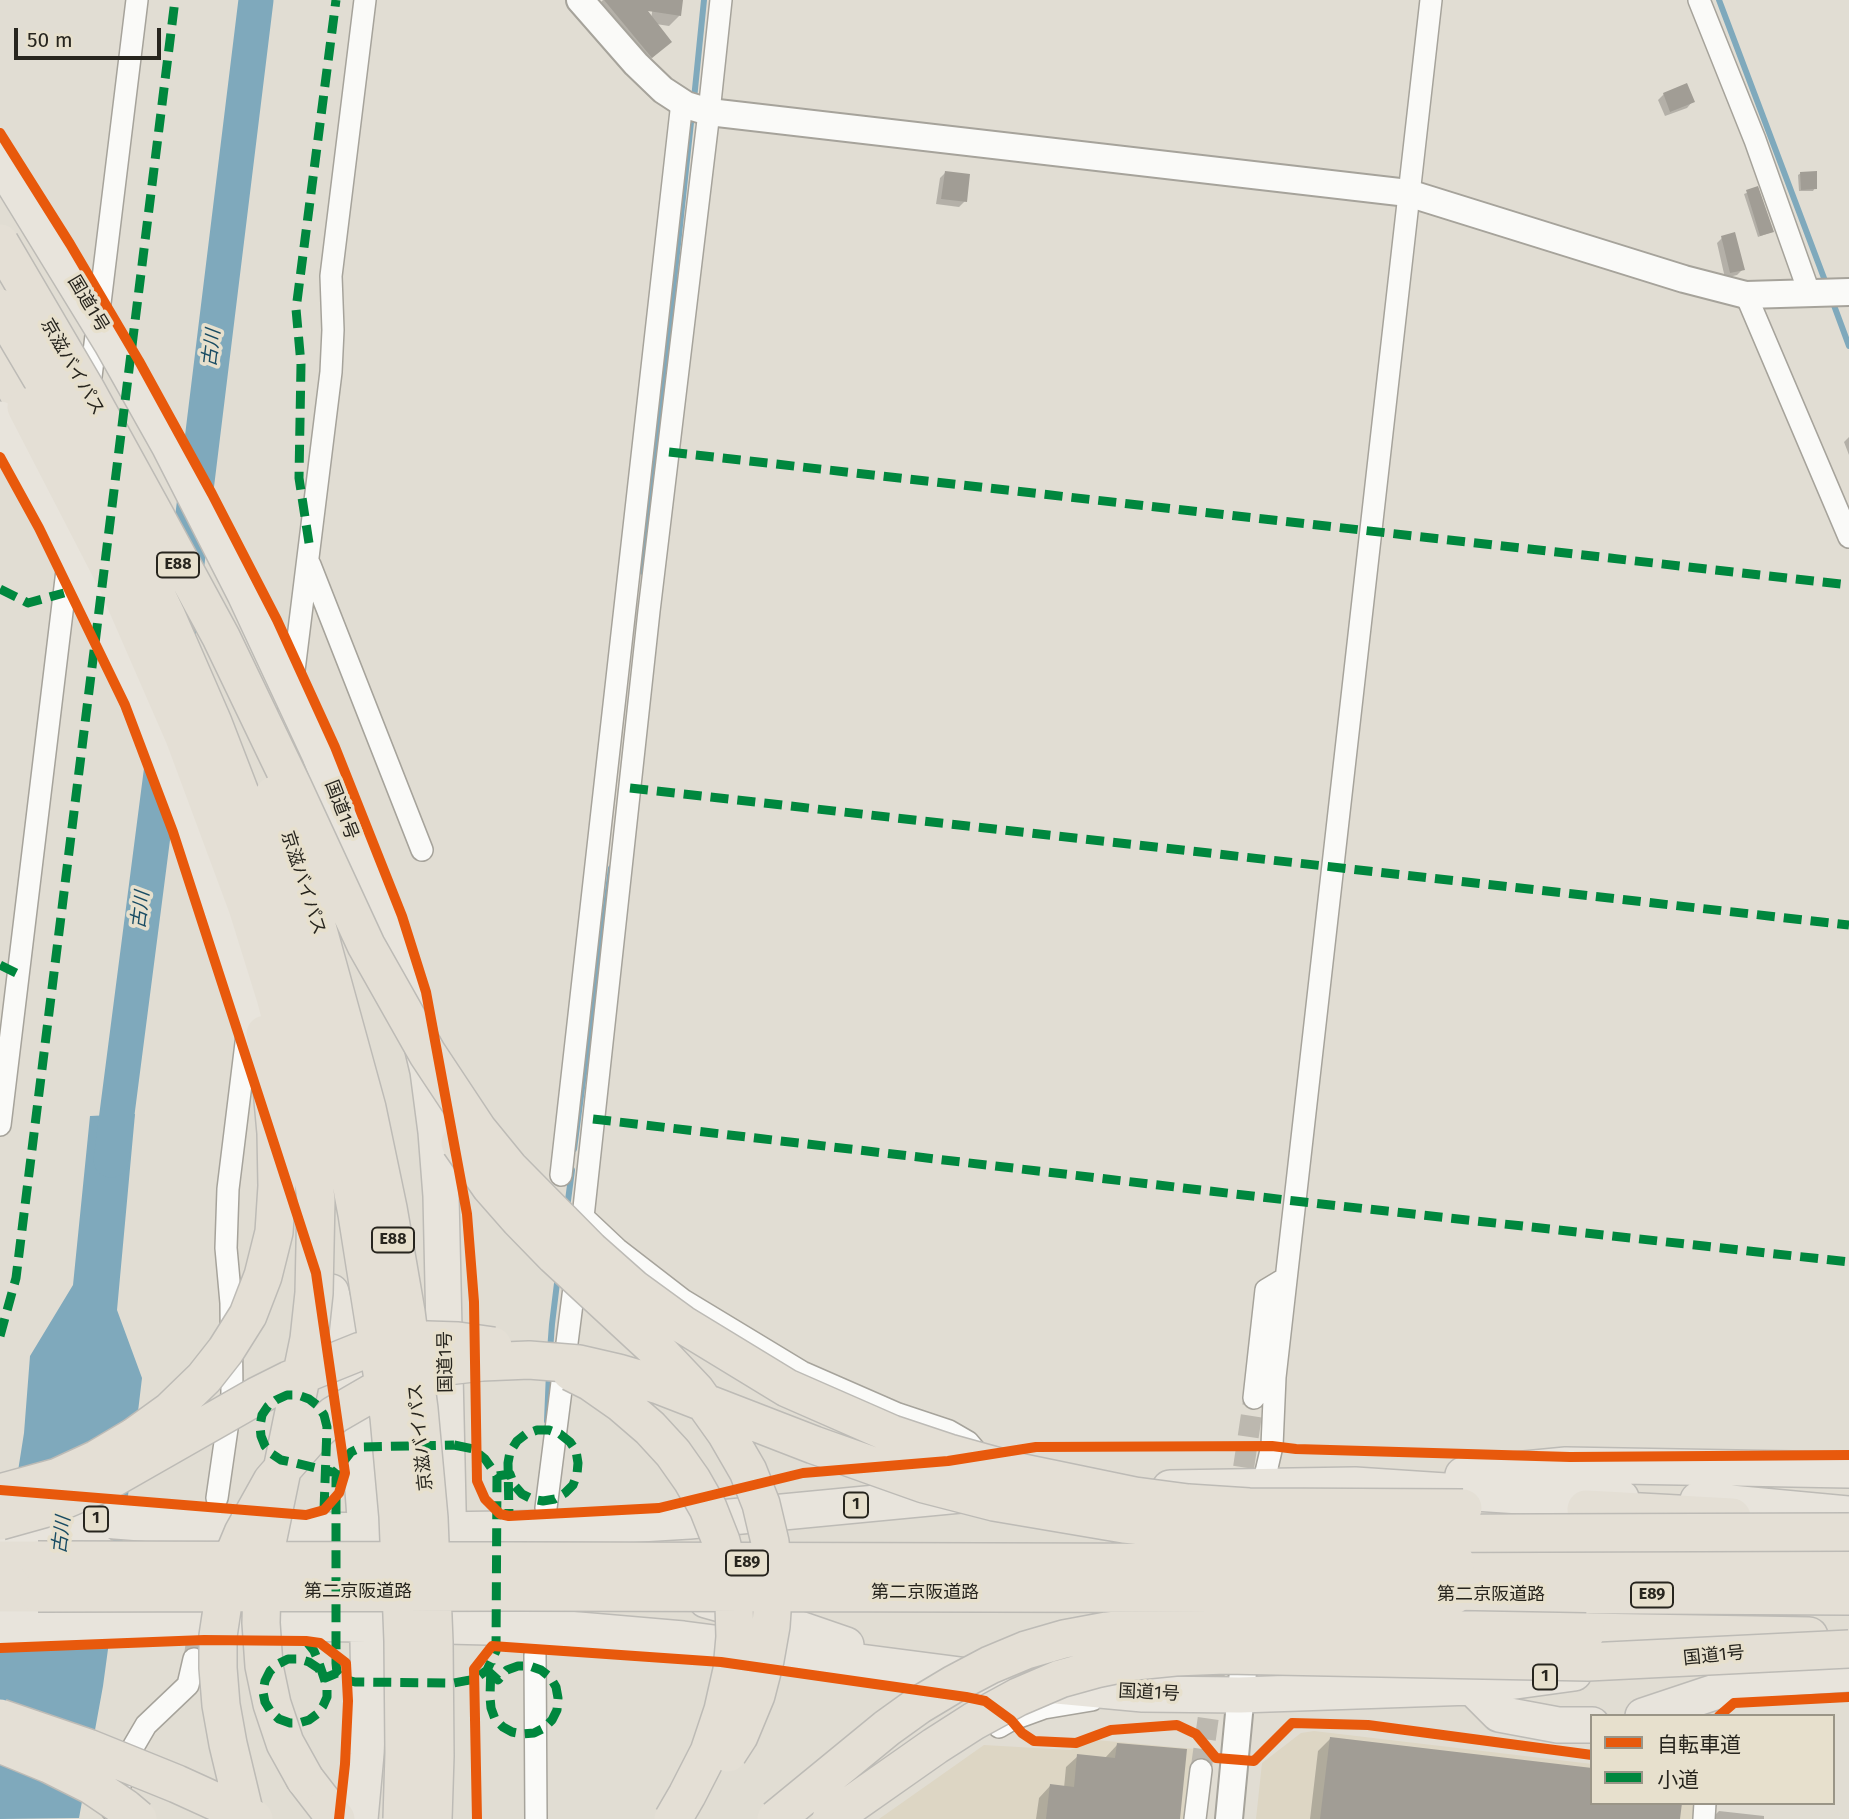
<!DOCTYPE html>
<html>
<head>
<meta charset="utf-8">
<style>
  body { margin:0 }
  #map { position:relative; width:1849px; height:1819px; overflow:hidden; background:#e1ddd3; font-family:"Fira Sans","Noto Sans JP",sans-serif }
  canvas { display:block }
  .legend { position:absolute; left:1590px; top:1714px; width:245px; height:91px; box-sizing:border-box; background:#e7e0cd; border:2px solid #9a9587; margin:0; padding:9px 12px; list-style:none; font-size:21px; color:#27251e }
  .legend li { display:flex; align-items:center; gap:14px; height:35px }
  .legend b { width:35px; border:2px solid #9a9587 }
  .scale { position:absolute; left:14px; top:28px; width:147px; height:32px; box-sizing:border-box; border:4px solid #27251e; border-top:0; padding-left:9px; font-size:21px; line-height:24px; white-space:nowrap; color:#27251e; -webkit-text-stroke:5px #e7e0cd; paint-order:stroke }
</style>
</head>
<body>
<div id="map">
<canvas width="1849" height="1819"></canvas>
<ul class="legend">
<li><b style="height:9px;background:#e8590c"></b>自転車道</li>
<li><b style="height:9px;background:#00873e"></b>小道</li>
</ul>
<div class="scale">50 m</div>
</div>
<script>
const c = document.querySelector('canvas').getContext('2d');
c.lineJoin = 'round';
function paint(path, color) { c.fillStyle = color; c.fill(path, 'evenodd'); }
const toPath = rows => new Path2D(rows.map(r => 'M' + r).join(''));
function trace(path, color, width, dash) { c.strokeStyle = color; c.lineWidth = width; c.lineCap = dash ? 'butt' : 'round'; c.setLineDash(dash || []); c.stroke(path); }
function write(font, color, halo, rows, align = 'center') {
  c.font = font + ' "Fira Sans","Noto Sans JP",sans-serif'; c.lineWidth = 7; c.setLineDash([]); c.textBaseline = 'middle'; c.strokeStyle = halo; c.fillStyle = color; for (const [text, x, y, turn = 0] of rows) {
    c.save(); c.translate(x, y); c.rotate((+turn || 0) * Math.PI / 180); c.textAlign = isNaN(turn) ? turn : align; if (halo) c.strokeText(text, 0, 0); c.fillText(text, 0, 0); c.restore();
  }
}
const built = toPath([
  [1314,1731,1592,1764,1592,1803,1698,1803,1696,1819,1256,1819,1262,1763,1301,1733],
  [1096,1740,1195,1749,1188,1819,879,1819,984,1745,1070,1750]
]);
const water = toPath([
  [135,1114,117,1310,142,1378,122,1546,103,1686,79,1818,0,1819,0,1585,24,1433,30,1356,73,1285,90,1116]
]);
const shadow = toPath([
  [603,0,636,0,651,19,654,0,682,0,680,15,669,26,656,24,661,50,643,65,595,8],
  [1664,94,1692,102,1687,108,1665,116,1658,100],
  [945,173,965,201,959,207,936,204,940,178],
  [1801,173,1815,188,1813,191,1799,191,1798,175],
  [1756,189,1772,232,1758,237,1744,194],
  [1722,238,1743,269,1737,275,1725,278,1717,243],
  [1849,437,1849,455,1844,442],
  [1330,1739,1592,1803,1678,1819,1310,1819,1318,1751],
  [1117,1745,1178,1819,1036,1819,1039,1798,1050,1786,1064,1788,1066,1767,1078,1756,1105,1758],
  [1719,1811,1764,1816,1764,1819,1711,1819]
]);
const stream = toPath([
  [1719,0,1827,286],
  [694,99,704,0],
  [1832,300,1849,346],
  [643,572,692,113],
  [574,1149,611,868],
  [567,1208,572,1170],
  [550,1351,552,1324,558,1275],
  [547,1421,549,1372]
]);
const river = toPath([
  [176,653,256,0],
  [111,1160,164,750]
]);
const building = toPath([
  [604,0,683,0,681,16,648,11,672,42,652,58],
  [1687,83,1695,102,1670,112,1663,93],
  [945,171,970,174,967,202,941,199],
  [1817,171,1817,189,1801,190,1800,172],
  [1758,186,1774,232,1760,236,1746,190],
  [1735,232,1745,270,1730,273,1721,236],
  [1330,1737,1592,1768,1592,1803,1682,1803,1680,1819,1320,1819],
  [1117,1743,1187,1749,1180,1819,1046,1819,1050,1784,1074,1787,1077,1754,1115,1758]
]);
const minorTunnel = toPath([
  [1239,1498,1254,1398],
  [194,1659,201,1611],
  [1201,1770,1218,1648]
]);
const minor = toPath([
  [1699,0,1755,140,1809,292],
  [1746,295,1849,537],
  [89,393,137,0],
  [310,565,422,850],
  [283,759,331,372,333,330,331,276,365,0],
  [0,1125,69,554],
  [561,1175,682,102],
  [583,1217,617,1249,683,1300,802,1372,898,1414,949,1431,968,1442,979,1455],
  [1254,1398,1266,1290,1286,1278],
  [1263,1485,1272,1446,1275,1377,1431,0],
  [217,1498,232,1394,231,1303,226,1248,228,1189,248,1027],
  [546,1508,583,1217,649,611,709,112,721,0],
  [535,1655,536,1819],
  [999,1727,1011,1720,1044,1708,1092,1700],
  [112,1810,132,1749,146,1725,188,1685,194,1659],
  [1195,1819,1201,1770],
  [1704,1819,1705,1803]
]);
const tertiary = toPath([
  [580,0,636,64,663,90,686,105,709,112,1408,193,1684,279,1746,295,1849,292],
  [1229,1819,1246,1640]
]);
const trunk = toPath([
  [320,755,396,954,414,1012,428,1071,436,1132,441,1196,449,1551],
  [331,1292,344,1344,355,1417,362,1477,366,1531,369,1696,366,1754,360,1819],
  [1463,1475,1566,1465,1849,1470],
  [1170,1488,1355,1485,1520,1496,1621,1498],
  [1698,1500,1849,1514],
  [24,1511,116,1521,191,1527,366,1531,575,1528,689,1521,960,1495],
  [0,1529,99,1553],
  [706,1600,756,1614,846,1645],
  [0,1627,37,1625,176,1622,368,1624,567,1629,683,1639,1014,1682,1143,1694,1240,1695,1472,1687,1574,1673],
  [1472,1687,1499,1714,1558,1725,1592,1725],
  [1643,1716,1727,1688,1757,1680,1849,1674]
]);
const motorway = toPath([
  [0,361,26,407],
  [1586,1509,1732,1517],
  [0,1560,38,1560],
  [1456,1563,1849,1564],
  [0,1593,38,1593],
  [1456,1594,1849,1596],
  [1586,1632,1809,1636],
  [305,1779,336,1819]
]);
const trunkBridge = toPath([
  [0,161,111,342,170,447,245,594,320,755],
  [0,419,85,580,128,675,173,785,209,889,267,1066]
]);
const motorwayBridge = toPath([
  [0,243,85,388,157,519,167,541],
  [0,308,61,411,118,515,166,615,213,723,250,819,283,917,313,1014,339,1120,357,1214,389,1417,398,1516,403,1641,404,1753,402,1819],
  [26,407,116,581,184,737,247,907,275,997,303,1101,316,1199,314,1293,309,1339,267,1543,262,1585,261,1623,264,1666,272,1704,285,1743,305,1779],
  [157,519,221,637,293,787,366,945,427,1053,478,1130,509,1168,590,1250,634,1289,682,1324,787,1388,892,1434,949,1453,1014,1471,1135,1496,1188,1503,1249,1507,1463,1508],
  [274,795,312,908,367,1108,388,1208,406,1312,419,1409,429,1518,434,1642,435,1756,433,1819],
  [460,1143,490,1186,519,1219,555,1256,661,1354,696,1391,726,1433,748,1471,761,1504,770,1542,774,1581,771,1626,765,1660,756,1695,739,1736,728,1753],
  [571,1372,591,1382,621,1403,650,1428,673,1453,692,1480,708,1508,721,1541,730,1577,734,1605,735,1637,732,1670,723,1710,709,1752,687,1795,673,1819],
  [0,1493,58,1477,97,1459,134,1437,170,1411,204,1378,226,1350,248,1315,263,1276,274,1232,277,1186,276,1133,270,1067,265,1034],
  [0,1521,43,1509,108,1481,257,1396,289,1380,361,1351,395,1344,427,1340,458,1341,493,1346],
  [38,1560,1456,1563],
  [38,1593,516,1592,1456,1594],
  [0,1718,88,1748,177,1784,254,1819],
  [0,1744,49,1764,91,1785,125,1808,138,1819],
  [246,1819,228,1744,221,1705,218,1668,218,1636,226,1583,233,1557,243,1533,272,1481,312,1435,334,1415,391,1382,447,1366,482,1362,529,1360,579,1364,618,1373,659,1385,814,1445,924,1484,994,1502,1124,1524,1185,1530,1243,1534,1849,1532],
  [776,1819,887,1728,919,1705,954,1684,990,1665,1026,1650,1064,1639,1107,1631,1148,1626,1197,1625,1586,1632],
  [831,1819,935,1746,974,1721,1018,1697,1060,1679,1096,1669,1135,1661,1175,1657,1225,1655,1588,1662,1849,1649]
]);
const quiet = toPath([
  [669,452,1849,585],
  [309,543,299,478,301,364,296,309,336,0],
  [0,589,28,603,64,593],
  [630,788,1849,925],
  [0,965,18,974],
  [593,1119,1295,1201,1849,1262],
  [0,1336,16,1278,175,0],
  [454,1445,473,1449,485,1459,497,1476,496,1651,487,1670,475,1679,454,1683,355,1682,343,1679,337,1673,336,1663,336,1479,337,1470,351,1452,362,1447,454,1445],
  [497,1476,510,1474,514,1485,522,1494,532,1499,543,1501,555,1499,565,1493,573,1485,577,1474,578,1463,576,1451,570,1442,560,1434,549,1430,537,1430,526,1434,517,1441,510,1452,508,1463,509,1516],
  [324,1510,327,1427,324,1415,318,1406,309,1399,298,1395,287,1395,276,1400,268,1406,262,1415,260,1426,261,1436,265,1446,272,1454,281,1460,291,1462,336,1473],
  [306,1641,314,1651,319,1663,327,1687,327,1697,323,1706,317,1714,309,1720,299,1723,290,1723,279,1719,271,1712,265,1702,263,1692,265,1681,270,1671,278,1664,288,1659,299,1659,309,1662,318,1668,325,1678,337,1673],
  [487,1670,498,1680,507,1670,518,1666,530,1666,541,1670,550,1677,556,1687,558,1698,557,1710,552,1720,544,1728,534,1733,523,1734,512,1732,503,1727,495,1719,491,1708,490,1697,491,1663]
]);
const cycleway = toPath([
  [0,133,70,244,139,361,212,494,277,620,335,747,402,916,426,992,467,1214,474,1302,477,1481,485,1499,500,1514,509,1516,659,1508,803,1473,948,1461,1036,1447,1272,1446,1296,1449,1570,1457,1849,1455],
  [0,457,39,528,125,705,173,832,316,1273,345,1473,339,1493,324,1510,306,1515,0,1490],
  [0,1648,204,1640,306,1641,320,1643,346,1663,348,1701,345,1764,339,1819],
  [1719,1716,1734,1703,1849,1697],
  [477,1819,474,1669,492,1646,721,1662,966,1697,985,1701,1011,1720,1022,1733,1034,1741,1076,1743,1111,1730,1177,1725,1196,1734,1216,1758,1254,1761,1292,1723,1368,1725,1592,1755]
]);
const shields = [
  [178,565,42],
  [393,1240,42],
  [856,1505,24],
  [96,1519,24],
  [747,1563,42],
  [1652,1595,42],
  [1545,1677,24]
];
const shieldNames = [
  ["E88",178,565],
  ["E88",393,1240],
  ["1",856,1505],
  ["1",96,1519],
  ["E89",747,1563],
  ["E89",1652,1595],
  ["1",1545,1677]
];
const streetNames = [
  ["国道1号",88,304,59],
  ["京滋バイパス",72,367,60],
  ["国道1号",341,810,69],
  ["京滋バイパス",303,883,72],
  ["国道1号",446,1362,-91],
  ["京滋バイパス",421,1437,-96],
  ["第二京阪道路",358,1592],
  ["第二京阪道路",925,1593],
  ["第二京阪道路",1491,1595],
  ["国道1号",1714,1656,-6],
  ["国道1号",1149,1693,3]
];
const waterNames = [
  ["古川",212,348,-83],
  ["古川",141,910,-83],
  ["古川",62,1535,-83]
];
paint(built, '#ddd6c4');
paint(water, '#7fa9bc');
paint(shadow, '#0003');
trace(stream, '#7fa9bc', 6);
trace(river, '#7fa9bc', 35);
paint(building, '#a19d95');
trace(minorTunnel, '#bcb8af', 21, [21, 10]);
trace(minor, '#a6a39b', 24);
trace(tertiary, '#a6a39b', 30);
trace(trunk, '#bdbbb6', 38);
trace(motorway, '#bdbbb6', 40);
trace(minor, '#fafaf8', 21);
trace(tertiary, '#fafaf8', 26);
trace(trunk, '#e8e4dc', 35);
trace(motorway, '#e4dfd5', 37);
trace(trunkBridge, '#bdbbb6', 38, []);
trace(motorwayBridge, '#bdbbb6', 40, []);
trace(trunkBridge, '#e8e4dc', 35);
trace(motorwayBridge, '#e4dfd5', 37);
trace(quiet, '#00873e', 9, [18, 9]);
trace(cycleway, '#e8590c', 10);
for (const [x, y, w] of shields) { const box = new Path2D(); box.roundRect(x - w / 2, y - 12.5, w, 25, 5); c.fillStyle = '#e7e0cd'; c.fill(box); trace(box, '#27251e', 2); }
write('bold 16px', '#27251e', null, shieldNames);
write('18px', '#27251e', '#e7e0cd', streetNames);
write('italic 19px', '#194c63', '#e7e0cd', waterNames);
</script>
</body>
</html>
